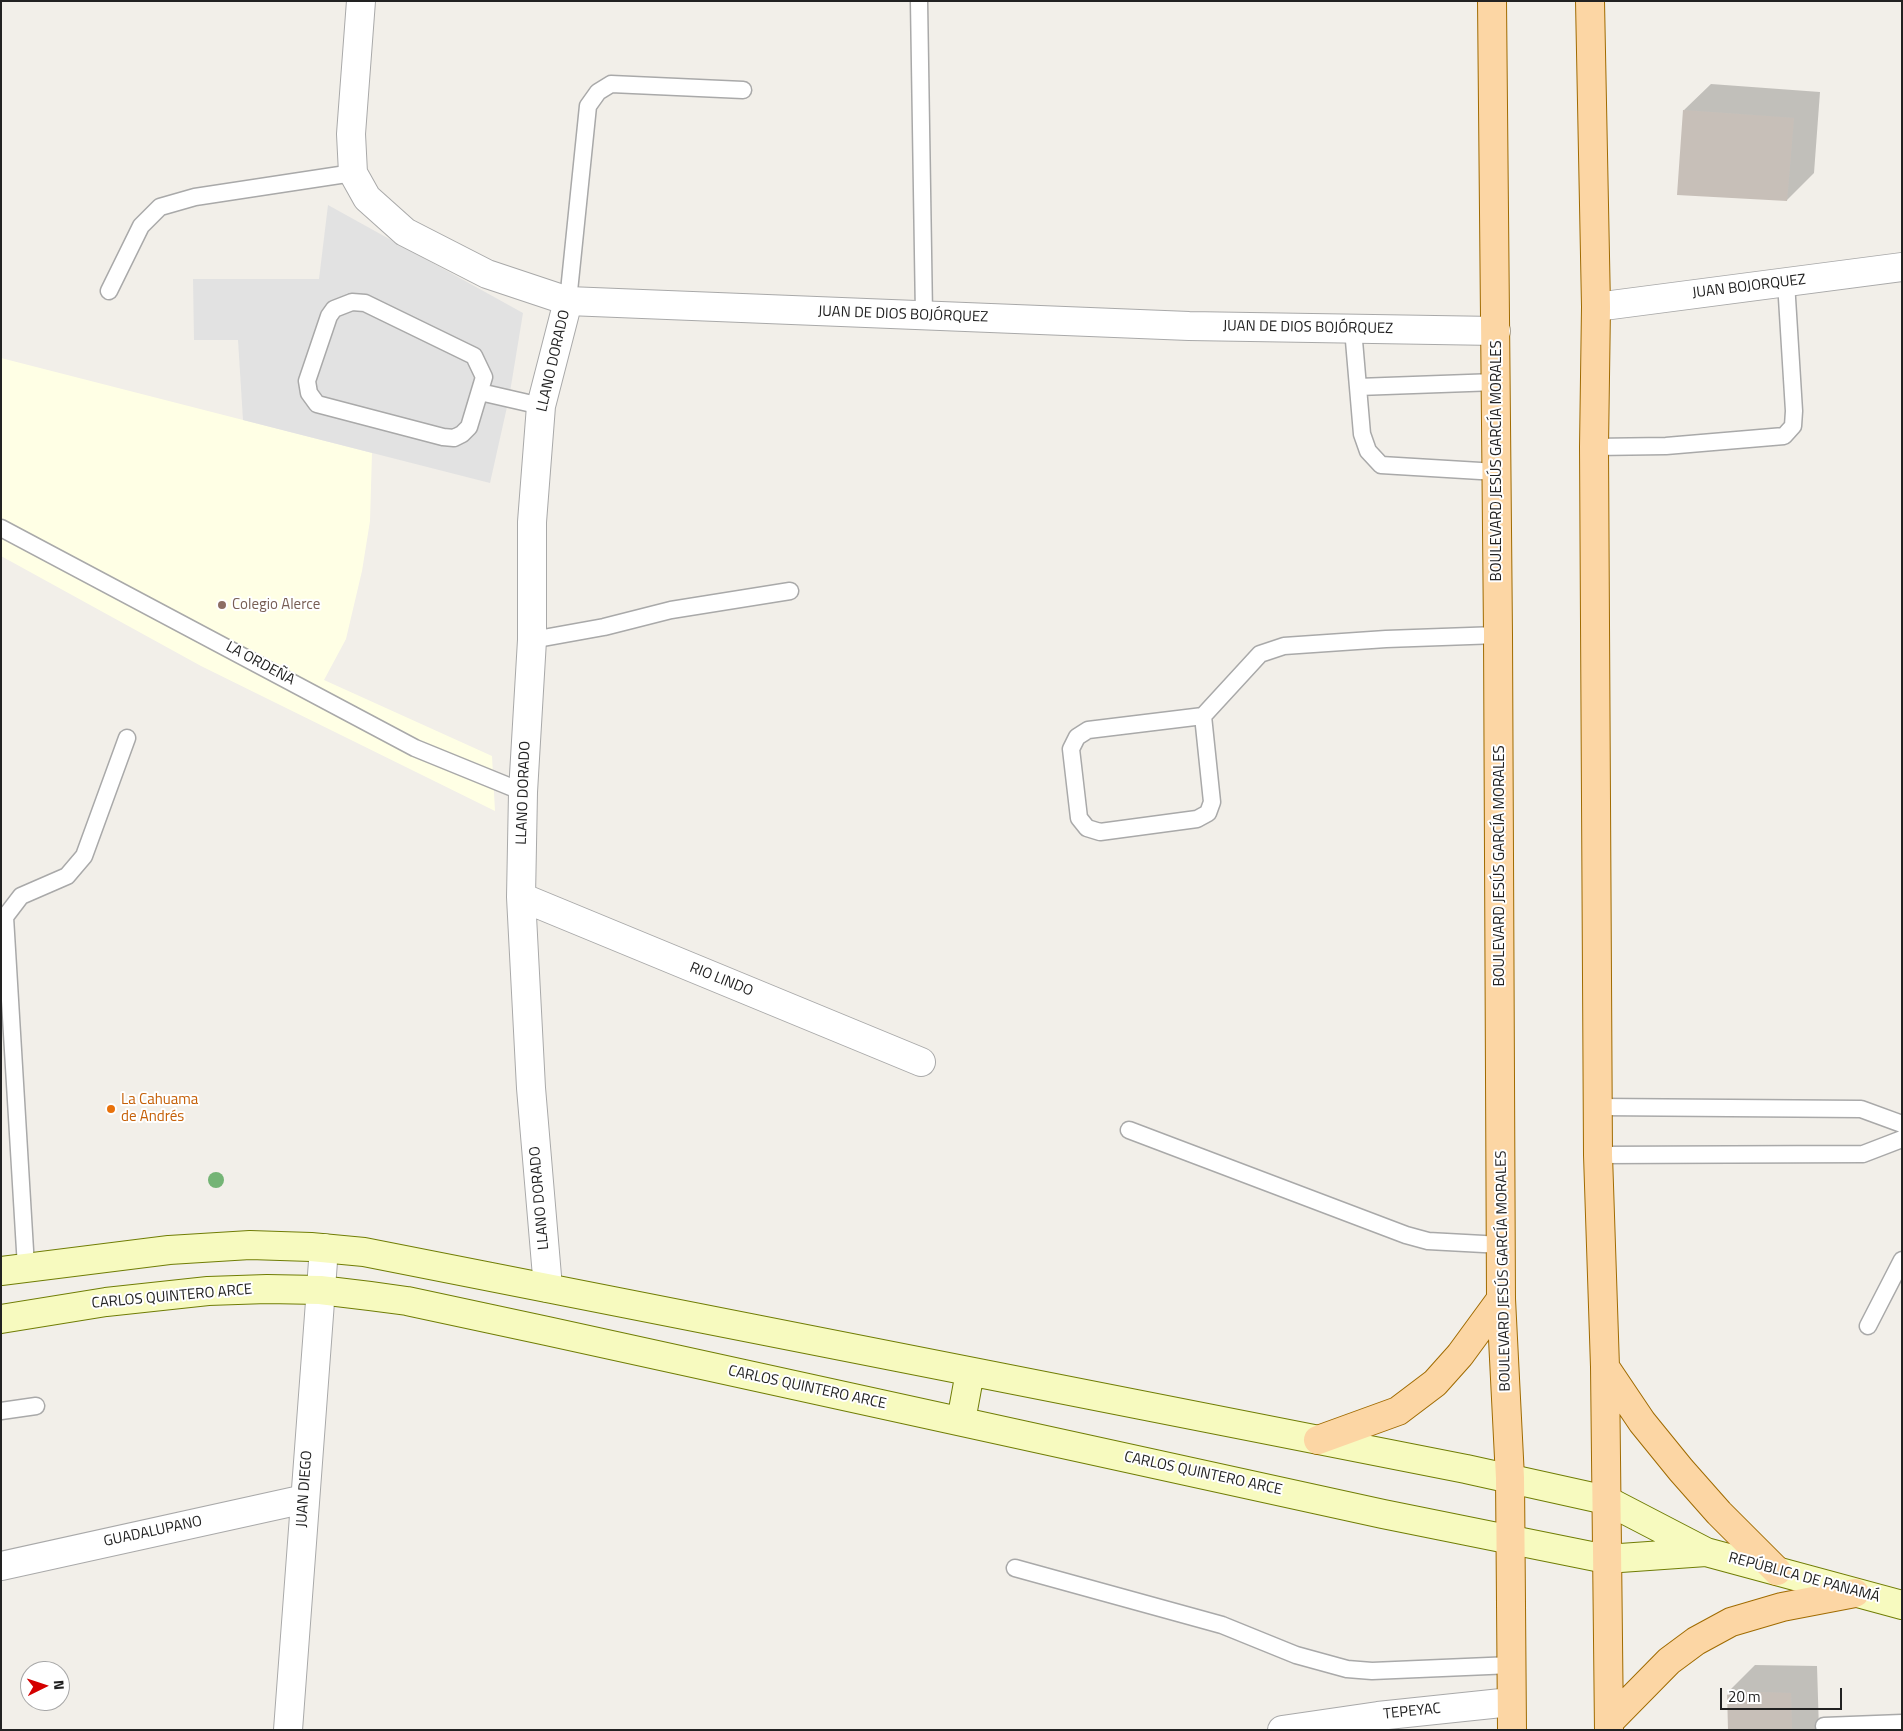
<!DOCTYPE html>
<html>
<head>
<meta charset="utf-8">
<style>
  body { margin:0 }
  #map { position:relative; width:1903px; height:1731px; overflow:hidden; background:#f2efe9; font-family:"Titillium Web",sans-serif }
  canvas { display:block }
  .frame { position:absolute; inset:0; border:2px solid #222; pointer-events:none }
  .north { position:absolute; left:20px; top:1661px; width:50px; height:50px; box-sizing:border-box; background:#fff; border:1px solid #a7a7a7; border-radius:50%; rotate:86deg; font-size:14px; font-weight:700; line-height:20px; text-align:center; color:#222 }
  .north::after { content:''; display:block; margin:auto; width:18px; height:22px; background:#d40000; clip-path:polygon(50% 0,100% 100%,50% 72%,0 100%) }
  .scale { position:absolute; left:1720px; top:1688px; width:122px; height:22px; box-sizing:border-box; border:2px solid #222; border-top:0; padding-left:6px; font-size:15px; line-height:18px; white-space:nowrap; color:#222; -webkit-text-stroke:4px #fff; paint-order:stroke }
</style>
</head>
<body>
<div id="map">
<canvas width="1903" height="1731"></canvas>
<div class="frame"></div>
<div class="north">N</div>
<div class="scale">20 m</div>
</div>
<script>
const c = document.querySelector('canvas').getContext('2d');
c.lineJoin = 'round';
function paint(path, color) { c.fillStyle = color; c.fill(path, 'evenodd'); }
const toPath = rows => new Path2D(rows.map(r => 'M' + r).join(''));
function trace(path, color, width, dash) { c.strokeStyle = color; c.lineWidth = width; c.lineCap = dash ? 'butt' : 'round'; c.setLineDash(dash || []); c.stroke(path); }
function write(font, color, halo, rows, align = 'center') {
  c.font = font + ' "Titillium Web",sans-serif'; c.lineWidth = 4; c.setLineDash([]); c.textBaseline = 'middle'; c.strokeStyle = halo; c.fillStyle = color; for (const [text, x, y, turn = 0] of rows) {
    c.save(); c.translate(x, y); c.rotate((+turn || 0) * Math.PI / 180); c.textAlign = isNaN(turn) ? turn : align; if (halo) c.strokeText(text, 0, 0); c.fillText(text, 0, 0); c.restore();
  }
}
const education = toPath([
  [1,358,372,453,370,521,362,571,346,639,324,680,492,756,495,811,201,666,1,556]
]);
const parking = toPath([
  [328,205,523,313,509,398,490,483,243,420,238,340,194,340,193,279,319,279]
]);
const shadow = toPath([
  [1711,84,1820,92,1814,173,1787,200,1684,110],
  [1755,1665,1817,1666,1819,1730,1729,1730,1728,1692]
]);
const building = toPath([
  [1683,110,1794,118,1787,201,1677,195],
  [1727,1691,1791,1693,1792,1730,1728,1730]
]);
const lane = toPath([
  [919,1,924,315],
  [109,291,141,226,160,207,195,197,353,173],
  [568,301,588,106,598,92,611,84,743,90],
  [352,302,365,303,474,356,484,377,469,427,462,434,454,438,443,437,317,404,309,393,307,381,329,316,334,309,352,302],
  [1353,329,1362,434,1368,451,1381,465,1497,472],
  [1358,387,1496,382],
  [480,392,541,406],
  [1594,447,1666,446,1784,436,1793,426,1794,411,1786,282],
  [1,528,415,748,523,792],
  [532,640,604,627,671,610,790,591],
  [1203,716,1212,802,1208,813,1197,819,1100,832,1087,828,1079,818,1071,749,1077,737,1088,730,1203,716,1260,654,1284,646,1386,639,1498,635],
  [1599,1107,1861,1109,1902,1124],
  [1129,1130,1406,1235,1428,1241,1502,1245],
  [1598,1155,1863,1154,1902,1139],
  [26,1267,5,917,21,896,67,876,84,856,127,738],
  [1868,1326,1902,1260],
  [1,1411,36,1406],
  [1015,1568,1222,1625,1296,1655,1347,1669,1372,1671,1512,1665],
  [1824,1726,1902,1723]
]);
const street = toPath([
  [361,1,351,134,353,173,367,198,405,232,487,274,568,301,1189,326,1496,331],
  [1596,307,1902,267],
  [521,897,921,1062],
  [548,1288,531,1088,521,897,523,792,532,640,532,522,541,406,568,301],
  [1,1566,305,1499],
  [288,1730,324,1248],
  [1282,1730,1378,1716,1511,1702]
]);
const secondary = toPath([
  [1,1271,169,1250,250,1245,311,1247,364,1252,1466,1469,1606,1500,1706,1552,1902,1605],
  [1,1319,106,1302,208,1291,267,1289,320,1290,370,1296,407,1301,547,1331,1383,1514,1606,1559,1706,1552],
  [961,1421,970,1372]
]);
const primary = toPath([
  [1492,1,1498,635,1501,1299,1510,1478,1512,1730],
  [1590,1,1596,307,1594,447,1598,1155,1605,1367,1609,1730],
  [1605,1367,1642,1422,1681,1470,1719,1513,1777,1571],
  [1318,1440,1398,1411,1435,1383,1460,1355,1501,1299],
  [1609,1722,1669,1661,1696,1641,1731,1622,1782,1607,1855,1593]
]);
const trees = [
  [216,1180]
];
const markers = [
  [222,605,5,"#8d6e63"],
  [111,1109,5,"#e8710a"]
];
const streetNames = [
  ["JUAN BOJORQUEZ",1749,287,-7],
  ["JUAN DE DIOS BOJÓRQUEZ",903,315,2],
  ["JUAN DE DIOS BOJÓRQUEZ",1308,328,1],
  ["LLANO DORADO",554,361,-77],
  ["BOULEVARD JESÚS GARCÍA MORALES",1497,461,-90],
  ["LA ORDEÑA",260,664,28],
  ["LLANO DORADO",524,793,-88],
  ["BOULEVARD JESÚS GARCÍA MORALES",1500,866,-90],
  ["RIO LINDO",721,980,22],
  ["LLANO DORADO",540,1198,-95],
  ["BOULEVARD JESÚS GARCÍA MORALES",1504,1271,-91],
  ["CARLOS QUINTERO ARCE",172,1297,-5],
  ["CARLOS QUINTERO ARCE",807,1388,12],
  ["CARLOS QUINTERO ARCE",1203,1474,12],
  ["JUAN DIEGO",305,1489,-86],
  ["GUADALUPANO",153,1532,-12],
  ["REPÚBLICA DE PANAMÁ",1804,1578,15],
  ["TEPEYAC",1412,1712,-6]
];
const educationNames = [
  ["Colegio Alerce",232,605]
];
const foodNames = [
  ["La Cahuama",121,1100],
  ["de Andrés",121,1117]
];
paint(education, '#ffffe5');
paint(parking, '#e2e2e2');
paint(shadow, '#0003');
paint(building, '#c7bfb8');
trace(lane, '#a9a9a9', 19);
trace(street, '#a9a9a9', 30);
trace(secondary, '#707d05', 30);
trace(primary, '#a06b00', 30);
trace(lane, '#fff', 16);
trace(street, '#fff', 28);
trace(secondary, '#f7fabf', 28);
trace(primary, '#fcd6a4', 28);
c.fillStyle = '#74b475';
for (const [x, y] of trees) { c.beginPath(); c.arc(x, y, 8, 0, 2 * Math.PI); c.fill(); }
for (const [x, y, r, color] of markers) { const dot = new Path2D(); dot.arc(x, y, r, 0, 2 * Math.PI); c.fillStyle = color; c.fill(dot); trace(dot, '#fff', 2); }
write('15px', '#222', '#fff', streetNames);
write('15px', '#785e54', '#fff', educationNames, 'left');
write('15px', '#c56008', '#fff', foodNames, 'left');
</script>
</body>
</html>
